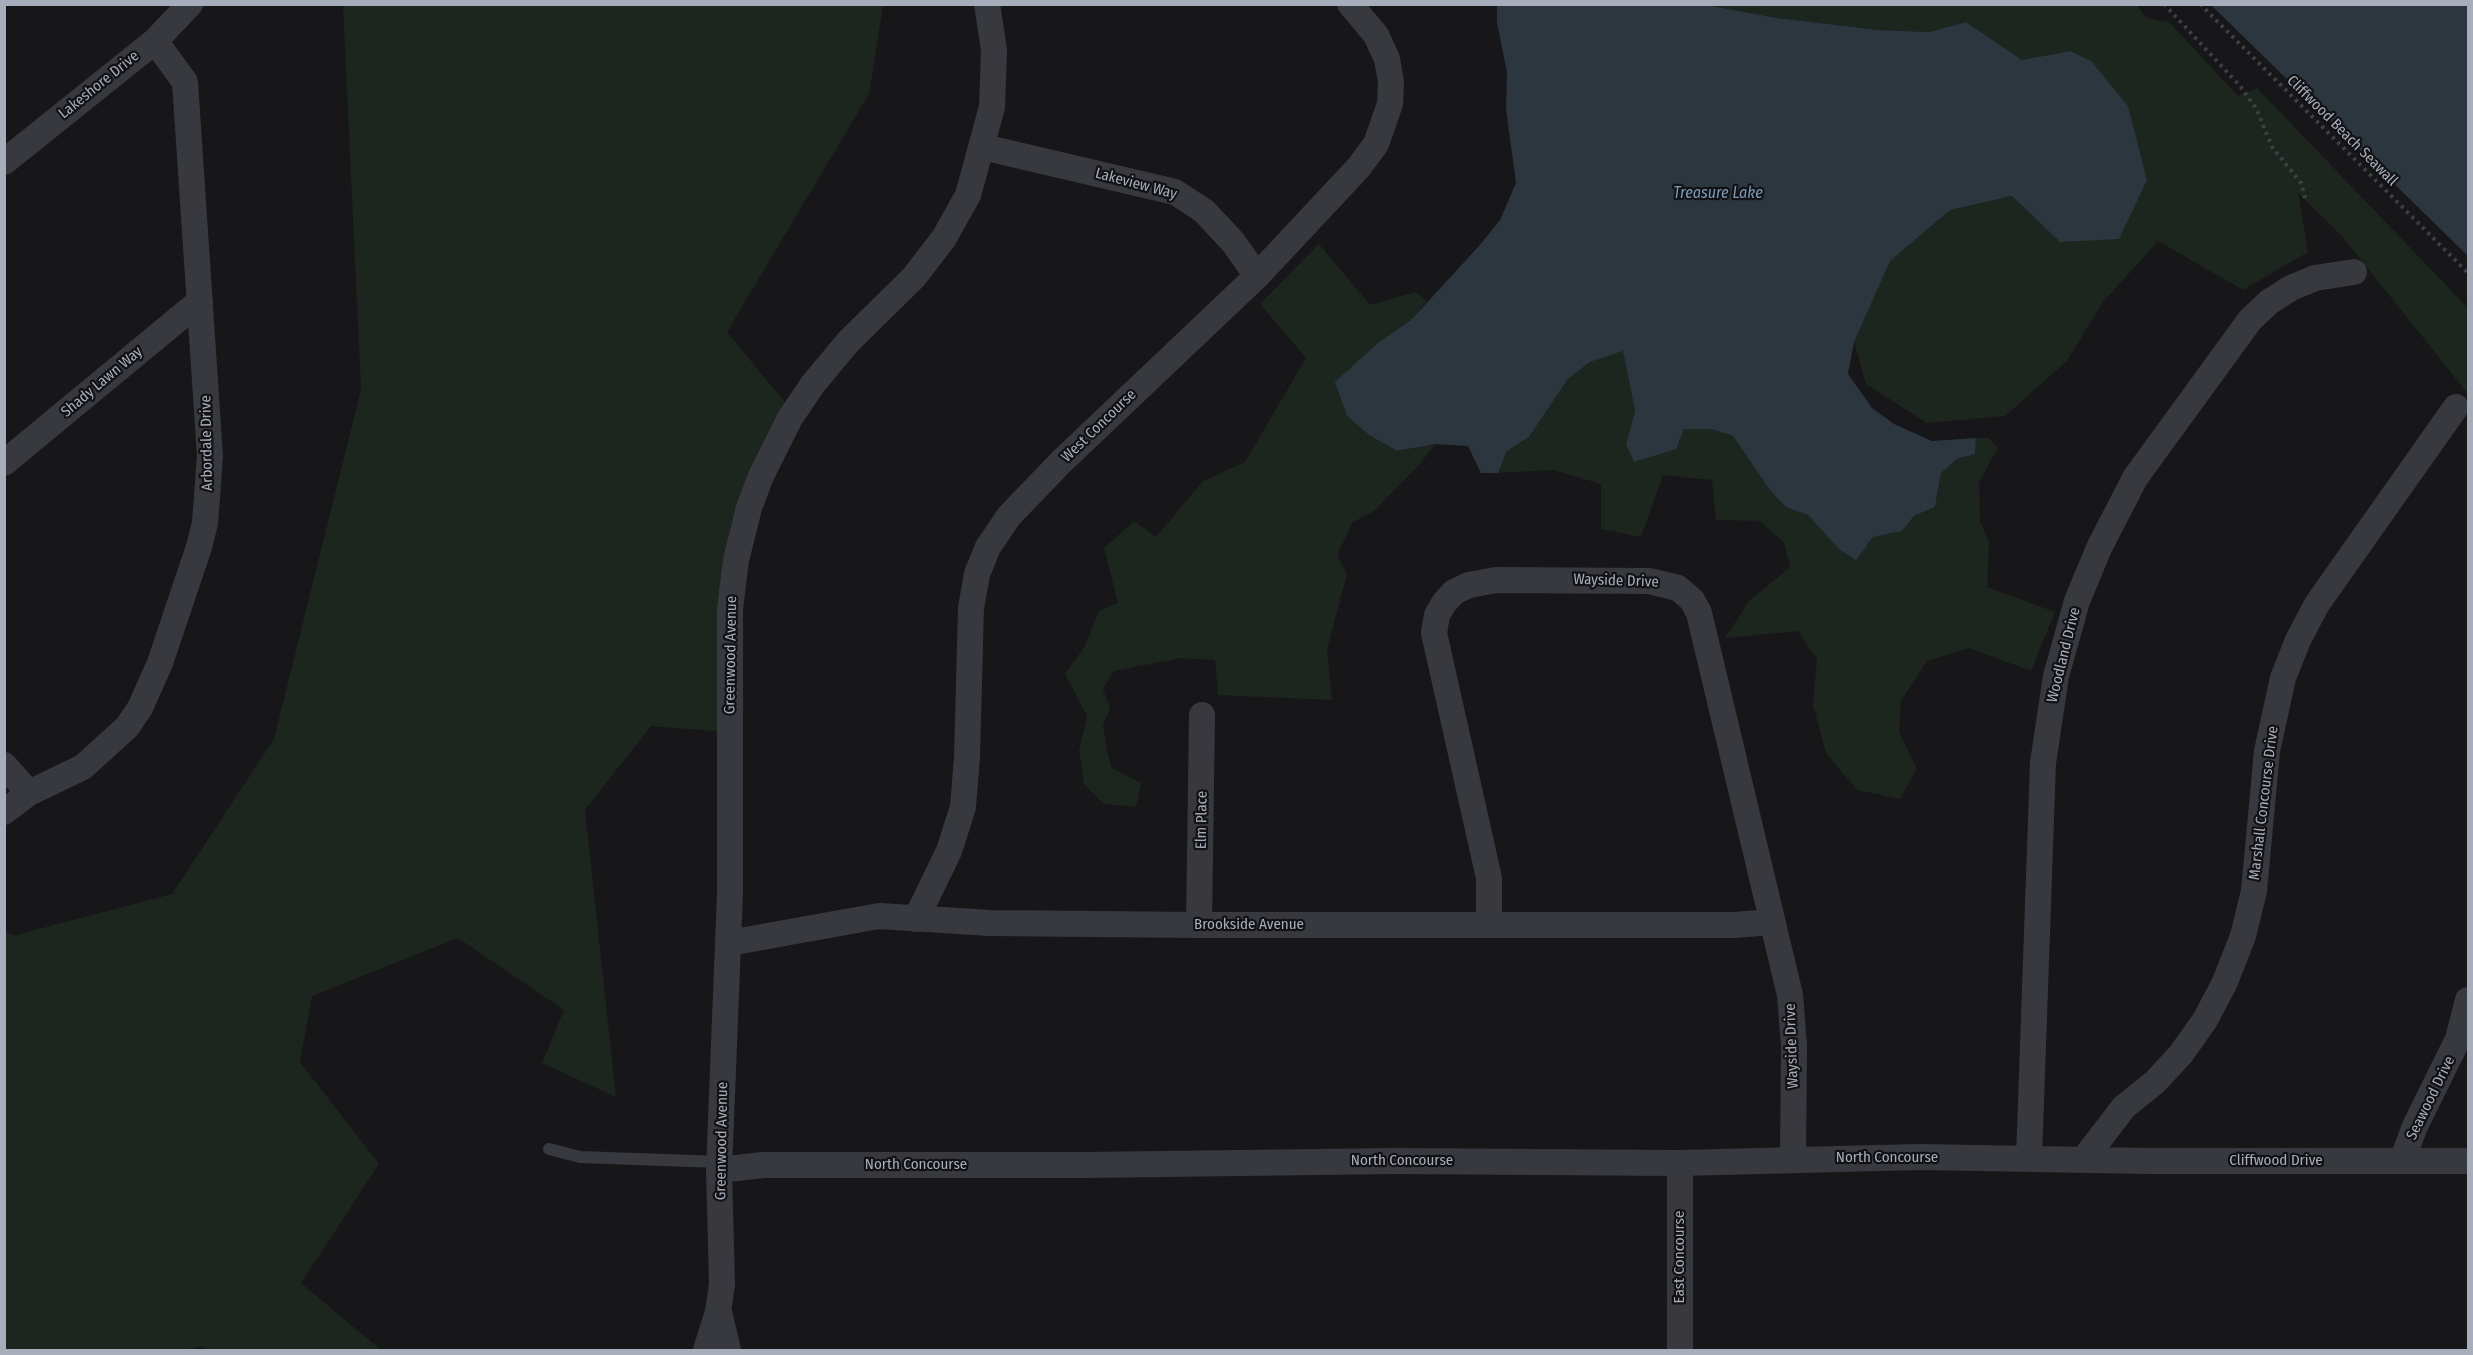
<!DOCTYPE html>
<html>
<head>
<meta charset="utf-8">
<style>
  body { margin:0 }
  #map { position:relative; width:2473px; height:1355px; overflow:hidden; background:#17171a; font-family:"Fira Sans Condensed",sans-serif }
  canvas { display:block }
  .frame { position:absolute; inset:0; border:6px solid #a8adbb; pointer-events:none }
</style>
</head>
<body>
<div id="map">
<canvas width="2473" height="1355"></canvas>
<div class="frame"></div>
</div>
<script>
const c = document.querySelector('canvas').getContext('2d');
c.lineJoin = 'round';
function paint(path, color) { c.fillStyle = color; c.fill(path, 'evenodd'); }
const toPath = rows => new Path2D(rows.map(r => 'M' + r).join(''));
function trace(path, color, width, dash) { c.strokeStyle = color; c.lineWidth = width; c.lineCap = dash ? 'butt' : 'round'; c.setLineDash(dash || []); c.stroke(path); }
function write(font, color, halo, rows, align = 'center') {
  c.font = font + ' "Fira Sans Condensed",sans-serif'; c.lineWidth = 4.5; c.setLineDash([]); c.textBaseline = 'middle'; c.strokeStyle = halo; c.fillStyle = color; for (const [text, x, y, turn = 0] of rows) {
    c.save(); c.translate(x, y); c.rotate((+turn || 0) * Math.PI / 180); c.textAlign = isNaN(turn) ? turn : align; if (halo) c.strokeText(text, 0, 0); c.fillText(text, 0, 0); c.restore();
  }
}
const green = toPath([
  [343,5,883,5,869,94,727,332,793,412,727,602,725,732,651,726,585,810,616,1097,542,1063,564,1010,458,938,312,996,300,1062,379,1164,301,1283,381,1350,208,1350,201,1346,186,1350,5,1350,4,932,16,935,172,894,274,739,361,389],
  [1707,5,2137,5,2146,18,2169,22,2238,96,2257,88,2468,308,2468,394,2341,235,2298,193,2308,252,2243,290,2158,241,2103,302,2067,361,2005,416,1927,423,1866,384,1854,342,1889,261,1950,210,2012,196,2060,242,2070,51,2022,60,1966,22,1929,32,1879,30,1777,18],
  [1319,244,1370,305,1416,292,1427,301,1411,320,1379,342,1347,416,1369,435,1397,451,1435,444,1420,464,1373,512,1353,522,1337,555,1347,574,1327,650,1332,700,1218,695,1215,660,1181,658,1114,671,1103,689,1110,708,1103,726,1107,751,1112,768,1141,783,1136,807,1104,804,1084,784,1079,751,1087,716,1065,674,1085,646,1099,611,1118,603,1104,548,1134,521,1156,537,1203,481,1245,462,1306,358,1260,304],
  [1623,351,1635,411,1626,444,1634,462,1653,455,1684,429,1711,429,1733,436,1769,489,1786,506,1808,515,1823,531,1868,545,1873,537,1902,531,1914,516,1935,507,1941,473,1957,459,1975,454,1976,438,1989,438,1998,448,1979,482,1980,521,1989,543,1987,587,2055,612,2031,671,1969,648,1927,661,1901,701,1899,732,1917,769,1900,799,1857,790,1826,753,1813,705,1817,659,1798,631,1725,638,1749,601,1790,567,1784,543,1760,521,1716,520,1712,480,1663,475,1641,537,1601,529,1601,484,1553,470,1498,473,1507,451,1529,437,1568,379,1590,362]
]);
const water = toPath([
  [1497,5,1707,5,1777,18,1879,30,1929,32,1966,22,2022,60,2070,51,2091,61,2128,106,2147,180,2119,239,2060,242,2012,196,1950,210,1890,261,1854,342,1848,374,1872,408,1894,424,1932,441,1976,438,1975,454,1957,459,1941,473,1935,507,1914,516,1902,531,1873,537,1856,560,1839,549,1808,515,1786,507,1769,489,1733,436,1711,429,1684,429,1676,449,1634,462,1626,444,1635,411,1623,351,1590,362,1568,379,1529,437,1507,451,1498,473,1481,473,1468,446,1435,444,1397,451,1369,435,1347,416,1335,382,1379,342,1411,320,1479,246,1500,220,1516,183,1506,109,1507,72,1497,23],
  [2211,5,2468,5,2468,256]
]);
const path = toPath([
  [2164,4,2240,86,2256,108,2272,147,2301,183,2306,201],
  [2200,4,2468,273]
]);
const lane = toPath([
  [549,1149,580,1157,720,1162]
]);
const street = toPath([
  [983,147,1175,192,1204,211,1233,242,1257,276],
  [4,162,155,41,190,4],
  [4,463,200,301],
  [4,765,29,793],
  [4,812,29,793,83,767,127,727,140,708,160,663,199,547,205,523,210,456,185,82,155,41],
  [916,919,949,851,963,807,967,757,971,608,977,574,988,547,1009,516,1061,462,1257,276,1359,167,1376,144,1390,104,1391,82,1387,59,1376,35,1350,4],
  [1489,924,1489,878,1434,633,1437,615,1444,603,1454,592,1469,585,1496,580,1649,581,1678,588,1692,600,1699,613,1790,995,1794,1045,1793,1158],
  [1199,925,1202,715],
  [729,943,879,916,990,923,1199,925,1734,925,1772,922],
  [2029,1158,2043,763,2056,676,2077,601,2099,548,2135,478,2250,320,2269,302,2291,288,2315,278,2354,272],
  [2084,1159,2124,1107,2155,1082,2181,1054,2205,1020,2225,982,2243,936,2254,891,2267,751,2283,678,2298,640,2317,604,2456,407],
  [2402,1161,2415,1126,2458,1039,2468,1000],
  [1680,1163,1680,1350],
  [719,1170,763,1165,1084,1165,1396,1161,1680,1163,1919,1157,2151,1161,2468,1161],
  [719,1312,728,1350],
  [706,1350,718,1312,722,1284,719,1170,730,893,730,609,736,560,749,508,761,476,790,418,813,384,848,342,914,277,944,238,968,195,992,107,994,50,987,4]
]);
const streetNames = [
  ["Lakeshore Drive",99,85,-39],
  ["Cliffwood Beach Seawall",2342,131,45],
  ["Lakeview Way",1136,184,15],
  ["Shady Lawn Way",102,382,-40],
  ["West Concourse",1099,426,-44],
  ["Arbordale Drive",207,443,-91],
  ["Wayside Drive",1616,581,2],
  ["Greenwood Avenue",731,655,-89],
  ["Woodland Drive",2064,655,-76],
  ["Marshall Concourse Drive",2264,803,-83],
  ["Elm Place",1202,820,-89],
  ["Brookside Avenue",1249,925],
  ["Wayside Drive",1792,1046,-92],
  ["Seawood Drive",2431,1098,-64],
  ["Greenwood Avenue",722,1141,-89],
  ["North Concourse",1887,1158],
  ["North Concourse",1402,1161],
  ["Cliffwood Drive",2276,1161],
  ["North Concourse",916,1165],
  ["East Concourse",1680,1257,-90]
];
const waterNames = [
  ["Treasure Lake",1718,194]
];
paint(green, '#1c251e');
paint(water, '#2c363f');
trace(path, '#3e4046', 4, [3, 4.5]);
trace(lane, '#38393f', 12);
trace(street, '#38393f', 26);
write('15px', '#a8adbb', '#121215', streetNames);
write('italic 16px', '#7c9ab9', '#121215', waterNames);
</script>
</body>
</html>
